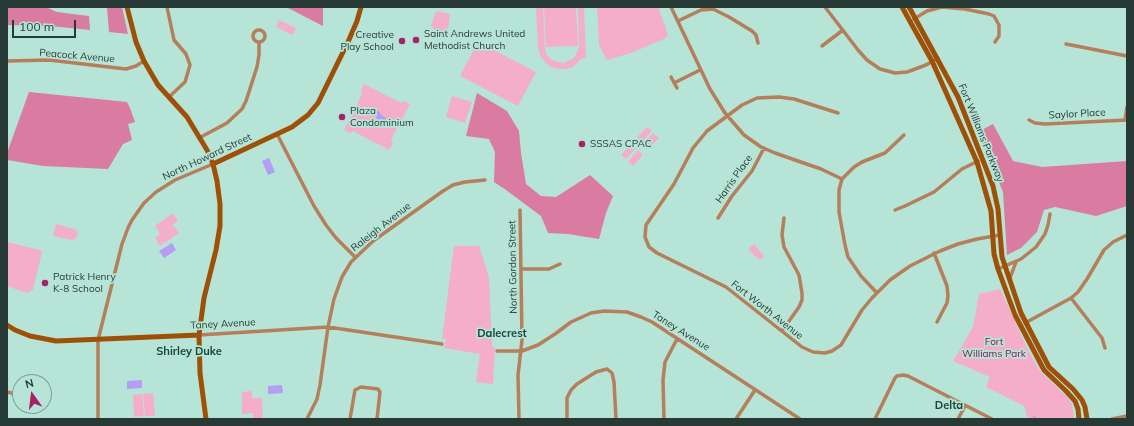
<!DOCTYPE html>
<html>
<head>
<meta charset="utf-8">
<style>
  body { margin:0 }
  #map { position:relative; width:1134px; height:426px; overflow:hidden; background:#b6e4d6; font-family:Mulish,sans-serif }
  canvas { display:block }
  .frame { position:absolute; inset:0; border:8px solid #283a35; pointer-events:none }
  .north { position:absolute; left:12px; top:374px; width:40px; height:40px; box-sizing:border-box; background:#b6e4d6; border:1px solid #7da096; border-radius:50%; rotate:346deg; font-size:11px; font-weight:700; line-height:16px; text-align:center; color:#283a35 }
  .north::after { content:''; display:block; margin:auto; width:14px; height:18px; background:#a82067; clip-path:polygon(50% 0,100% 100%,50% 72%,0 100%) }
  .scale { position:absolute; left:12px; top:20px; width:64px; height:18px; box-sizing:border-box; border:2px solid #283a35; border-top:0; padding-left:5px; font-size:12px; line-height:14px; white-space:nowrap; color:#283a35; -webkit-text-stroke:3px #b6e4d6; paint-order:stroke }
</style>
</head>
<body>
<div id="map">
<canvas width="1134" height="426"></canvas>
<div class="frame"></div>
<div class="north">N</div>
<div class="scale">100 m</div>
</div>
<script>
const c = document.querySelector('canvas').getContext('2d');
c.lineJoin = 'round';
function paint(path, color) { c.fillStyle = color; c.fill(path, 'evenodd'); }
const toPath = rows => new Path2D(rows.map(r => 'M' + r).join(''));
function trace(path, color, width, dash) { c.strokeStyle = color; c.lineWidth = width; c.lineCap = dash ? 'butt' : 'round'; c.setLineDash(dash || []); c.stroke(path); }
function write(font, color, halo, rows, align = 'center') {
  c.font = font + ' Mulish,sans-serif'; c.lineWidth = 3.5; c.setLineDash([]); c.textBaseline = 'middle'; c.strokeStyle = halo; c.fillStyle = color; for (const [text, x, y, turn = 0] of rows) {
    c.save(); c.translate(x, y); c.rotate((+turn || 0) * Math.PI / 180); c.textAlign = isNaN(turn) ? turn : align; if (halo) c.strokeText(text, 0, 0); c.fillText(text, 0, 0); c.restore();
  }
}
const green = toPath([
  [536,7,543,7,545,50,547,55,552,60,558,62,564,63,574,58,579,48,578,7,584,7,586,58,582,58,573,67,566,69,559,69,551,67,545,62,540,56,538,47],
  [544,7,576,7,578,46,546,47],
  [597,7,658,7,668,34,666,38,631,53,607,60,599,45],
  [436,11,450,14,448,28,439,36,431,25],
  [279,20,296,28,293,35,276,27],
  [478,42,536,72,518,106,460,76],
  [364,84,401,103,404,101,410,104,391,140,393,143,389,150,353,131,350,133,344,130,362,94,361,91],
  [452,96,472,102,465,123,446,117],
  [647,127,652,131,642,142,637,137],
  [653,133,659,138,648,149,643,144],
  [631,144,636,148,626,159,621,155],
  [638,150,643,155,633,166,628,161],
  [173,213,178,221,160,234,155,226],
  [56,224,75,229,78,233,76,238,72,240,53,236],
  [173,225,179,233,160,246,155,238],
  [7,242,40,250,42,252,33,290,27,293,7,286],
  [754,244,764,256,759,260,748,249],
  [454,246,479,246,489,278,492,346,495,347,493,384,476,382,480,354,444,348,446,339,442,339],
  [1000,289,1028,350,1040,371,1067,397,1072,404,1074,419,1028,419,1024,406,986,387,990,377,953,361,973,327,979,294],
  [252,391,252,405,252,398,262,398,263,419,253,419,253,413,242,414,242,392],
  [153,393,155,416,145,416,143,394],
  [142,394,144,416,134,417,133,395]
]);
const forest = toPath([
  [7,7,46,7,57,12,89,16,90,30,50,26,7,25],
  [107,7,122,7,128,34,109,32],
  [286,7,323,7,323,26],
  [29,92,127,102,130,108,135,122,128,124,132,140,123,144,108,169,43,166,7,160,7,153],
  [477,93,507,111,519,131,521,153,526,184,541,196,556,197,590,175,613,196,606,213,599,239,568,234,548,233,541,216,506,190,494,182,495,152,489,139,466,136],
  [993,124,1013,161,1042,167,1127,161,1127,206,1096,216,1055,207,1044,210,1037,232,1021,248,1007,255,1003,192,978,132]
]);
const water = toPath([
  [378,111,380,112,380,114,386,118,385,121,390,122,390,125,388,127,385,127,384,123,376,118,377,116,376,113],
  [269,158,275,172,268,175,262,161],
  [172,243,176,250,164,258,159,251],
  [142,380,142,388,127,389,127,381],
  [282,385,283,393,268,394,268,386]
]);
const stream = toPath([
  [1033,416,1037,419]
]);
const street = toPath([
  [167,7,174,40,186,54,190,65,185,82,169,97],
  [671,7,710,89,725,113,744,135,761,147,775,153,821,169,842,179],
  [825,7,858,50,867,60,880,69,895,73,907,72,926,65,938,58],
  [914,19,927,11,942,7,965,9,989,14,994,16,999,25,999,36,995,42],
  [678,21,701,10,713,9,729,17,752,31,756,35,758,43],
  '253 36a6 6 0 1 1 12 0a6 6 0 1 1-12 0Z',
  [1066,44,1127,56],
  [822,46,843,30],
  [7,61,49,60,126,69,136,66,144,61],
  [671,77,677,88],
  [674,83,700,70],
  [838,113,794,99,779,97,757,98,742,105,707,131,693,148,674,184,646,225,645,237,649,247,657,253,726,287,802,347,813,352,825,353,832,351,841,345,862,310,872,298,890,280,910,266,940,251,958,244,977,239,1000,235],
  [1029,120,1035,123,1045,124,1127,120],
  [1125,120,1127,107],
  [277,134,314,206,326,225,336,238,355,257],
  [199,138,227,123,242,109,246,101,257,67,259,55,259,42],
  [895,210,905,206,934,192,962,169,978,161],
  [718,218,732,196,752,171,764,148],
  [934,253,947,286,948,296,947,303,937,322],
  [522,269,549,269,560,264],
  [998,269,1021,259,1036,247,1045,234,1048,225,1050,214],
  [1010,278,1016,262],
  [877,293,861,276,848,257,845,245,839,212,839,190,842,179,854,167,862,162,885,153,904,135],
  [1071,298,1102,338,1105,348],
  [1025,323,1071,298,1078,292,1087,279,1104,250,1113,242,1127,235],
  [782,331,799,307,802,300,802,293,799,275,784,247,782,235,784,218],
  [199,335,328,327,442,344],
  [497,351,522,351,538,345,555,334,571,322,591,313,604,311,627,312,641,317,652,322,800,419],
  [7,392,20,395],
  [98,419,98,340,122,244,128,228,132,220,144,203,156,192,175,180,213,164],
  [307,419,317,399,320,385,328,327,334,299,342,277,351,262,373,241,443,191,453,185,465,182,485,180],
  [350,419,355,390,361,387,378,389,380,392,377,419],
  [519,419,518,375,522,340,520,210],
  [567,419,567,398,571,390,577,384,596,372,607,369,612,373,614,382,616,419],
  [664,419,663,380,665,362,677,339],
  [736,419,755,390],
  [875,419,895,378,897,376,903,375,908,376,992,419],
  [958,419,965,406],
  [1112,419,1127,416]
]);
const secondary = toPath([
  [127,7,136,42,144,61,158,85,187,117,207,150,213,164,217,181,220,204,220,226,216,250,204,298,199,335,200,373,206,419],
  [902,7,932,61,977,162,991,211,994,254,998,269,1015,315,1044,370,1066,391,1075,401,1078,409,1079,419],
  [909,7,958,97,993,186,998,209,1002,257,1021,313,1049,367,1073,389,1082,400,1085,407,1087,419],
  [213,164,292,127,308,115,318,103,348,42,357,21,361,7],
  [7,325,15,330,30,336,56,341,199,335]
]);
const markers = [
  [416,40,4,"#a82067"],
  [402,41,4,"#a82067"],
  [342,117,4,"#a82067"],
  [582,144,4,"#a82067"],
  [45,283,4,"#a82067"]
];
const poiNames = [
  ["Saint Andrews United",424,34],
  ["Methodist Church",424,46],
  ["Creative",394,35,"right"],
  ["Play School",394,47,"right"],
  ["Plaza",350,111],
  ["Condominium",350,123],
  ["SSSAS CPAC",590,144],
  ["Patrick Henry",53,277],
  ["K-8 School",53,289]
];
const streetNames = [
  ["Peacock Avenue",77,56,5],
  ["Saylor Place",1077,114,-3],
  ["Fort Williams Parkway",981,133,68],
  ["North Howard Street",207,157,-25],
  ["Harris Place",734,179,-55],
  ["Raleigh Avenue",381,227,-38],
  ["North Gordon Street",513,267,-91],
  ["Fort Worth Avenue",767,310,38],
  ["Taney Avenue",223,324,-3],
  ["Taney Avenue",681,331,32]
];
const parkNames = [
  ["Fort",994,342],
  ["Williams Park",994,354]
];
const neighbourhoodNames = [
  ["Dalecrest",502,334],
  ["Shirley Duke",189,352],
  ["Delta",949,406]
];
paint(green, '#f5aec9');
paint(forest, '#da7ba2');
paint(water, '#b39df5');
trace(stream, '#b39df5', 1.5);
trace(street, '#b47f5a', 3.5);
trace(secondary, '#9e5006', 5);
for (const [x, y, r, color] of markers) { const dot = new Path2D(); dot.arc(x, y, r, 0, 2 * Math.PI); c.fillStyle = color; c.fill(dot); trace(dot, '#b6e4d6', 1.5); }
write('10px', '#283a35', '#b6e4d6', poiNames, 'left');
write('10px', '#283a35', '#b6e4d6', streetNames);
write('10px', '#851150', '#b6e4d6', parkNames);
write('bold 11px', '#1b453b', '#b6e4d6', neighbourhoodNames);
</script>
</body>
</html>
